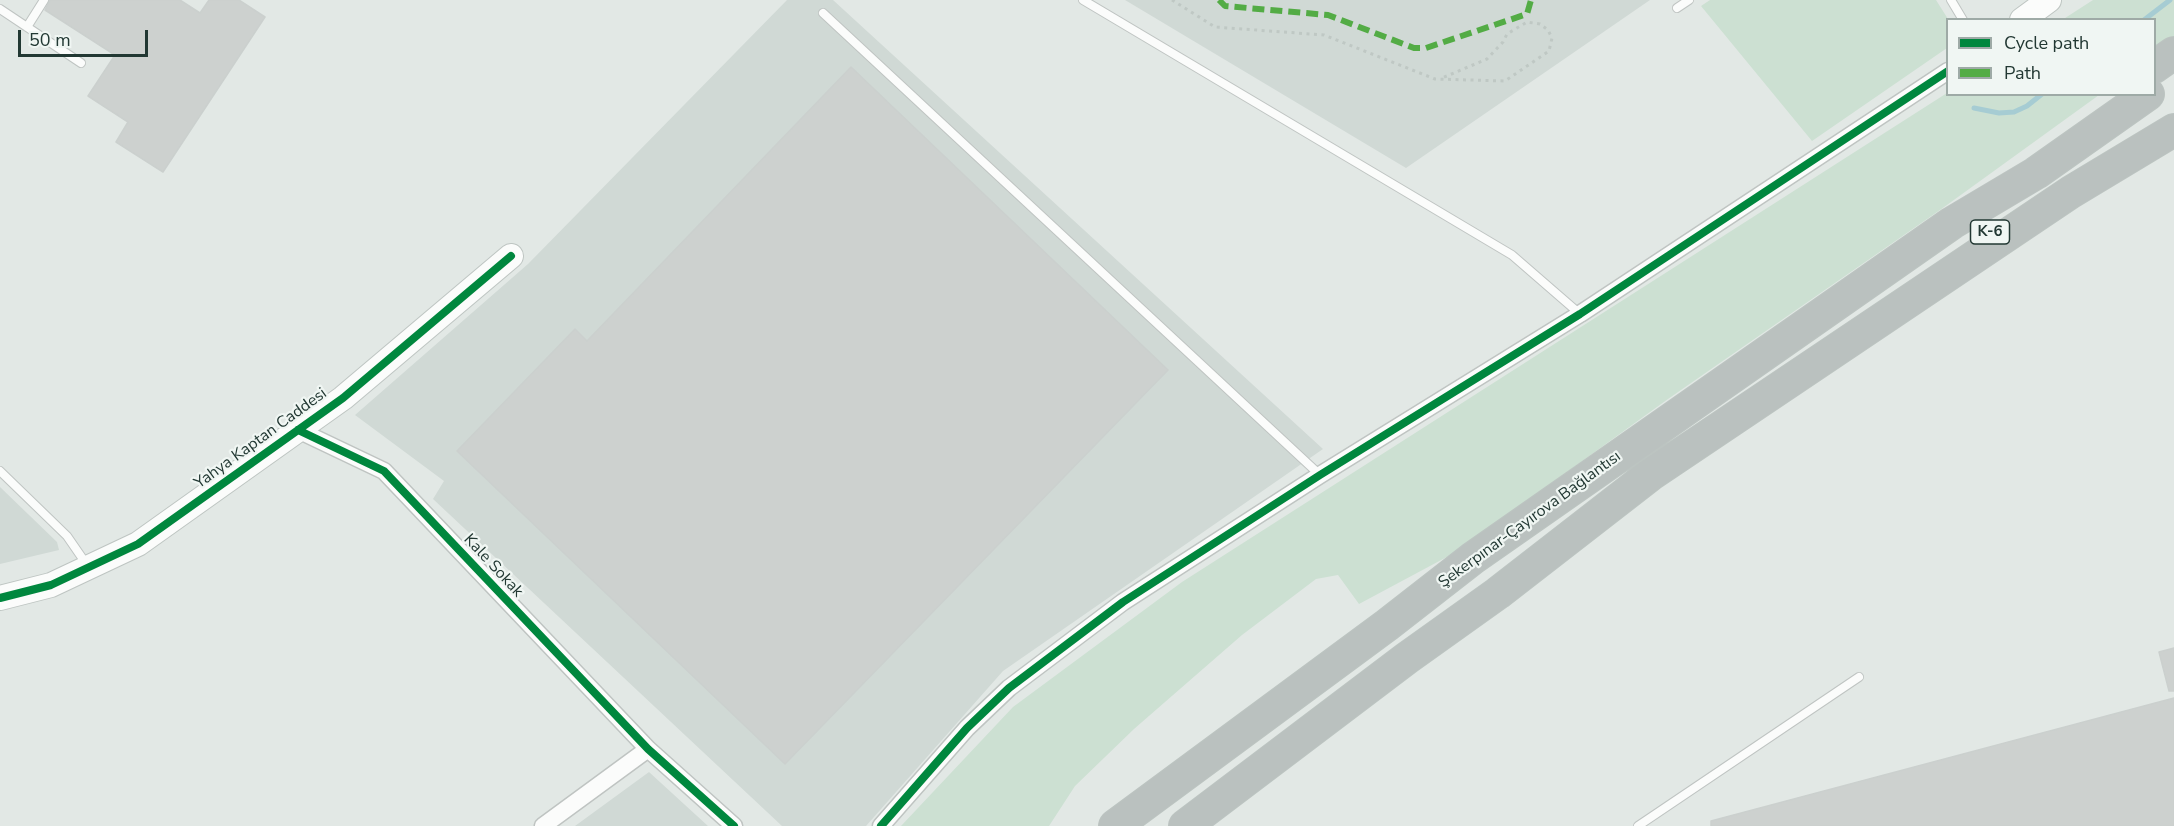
<!DOCTYPE html>
<html>
<head>
<meta charset="utf-8">
<style>
  body { margin:0 }
  #map { position:relative; width:2174px; height:826px; overflow:hidden; background:#e2e8e5; font-family:"Nunito Sans",sans-serif }
  canvas { display:block }
  .legend { position:absolute; left:1946px; top:18px; width:210px; height:78px; box-sizing:border-box; background:#f0f6f3; border:2px solid #9eaaa6; margin:0; padding:8px 10px; list-style:none; font-size:18px; color:#223833 }
  .legend li { display:flex; align-items:center; gap:12px; height:30px }
  .legend b { width:30px; border:2px solid #9eaaa6 }
  .scale { position:absolute; left:18px; top:30px; width:130px; height:27px; box-sizing:border-box; border:3px solid #223833; border-top:0; padding-left:8px; font-size:18px; line-height:21px; white-space:nowrap; color:#223833; -webkit-text-stroke:4px #f0f6f3; paint-order:stroke }
</style>
</head>
<body>
<div id="map">
<canvas width="2174" height="826"></canvas>
<ul class="legend">
<li><b style="height:8px;background:#00873e"></b>Cycle path</li>
<li><b style="height:8px;background:#53ac45"></b>Path</li>
</ul>
<div class="scale">50 m</div>
</div>
<script>
const c = document.querySelector('canvas').getContext('2d');
c.lineJoin = 'round';
function paint(path, color) { c.fillStyle = color; c.fill(path, 'evenodd'); }
const toPath = rows => new Path2D(rows.map(r => 'M' + r).join(''));
function trace(path, color, width, dash) { c.strokeStyle = color; c.lineWidth = width; c.lineCap = dash ? 'butt' : 'round'; c.setLineDash(dash || []); c.stroke(path); }
function write(font, color, halo, rows, align = 'center') {
  c.font = font + ' "Nunito Sans",sans-serif'; c.lineWidth = 4.5; c.setLineDash([]); c.textBaseline = 'middle'; c.strokeStyle = halo; c.fillStyle = color; for (const [text, x, y, turn = 0] of rows) {
    c.save(); c.translate(x, y); c.rotate((+turn || 0) * Math.PI / 180); c.textAlign = isNaN(turn) ? turn : align; if (halo) c.strokeText(text, 0, 0); c.fillText(text, 0, 0); c.restore();
  }
}
const built = toPath([
  [787,0,833,0,1323,449,1003,671,866,826,782,826,433,499,444,481,355,415,528,264],
  [1125,0,1650,0,1406,168],
  [0,487,57,542,59,550,0,564],
  [649,772,708,826,575,826]
]);
const green = toPath([
  [1710,0,1936,0,1948,19,1947,48,1812,141,1701,6],
  [2093,0,2174,0,2174,37,2155,52,2154,20,2062,20],
  [1947,93,1948,94,2099,95,1940,210,1668,399,1458,551,1359,604,1338,575,1316,579,1242,635,1134,729,1075,786,1049,826,901,826,1013,707,1182,582]
]);
const stream = toPath([
  [2144,20,2170,0],
  [1974,108,1999,113,2014,112,2027,106,2042,94]
]);
const building = toPath([
  [50,0,180,0,200,13,209,0,239,0,265,17,163,172,116,142,128,122,88,96,115,55,45,10,50,0],
  [851,67,1168,370,785,764,457,451,575,329,587,341,851,67],
  [2174,648,2174,691,2169,691,2159,652,2174,648],
  [2174,698,2174,826,1711,826,1711,821,2174,698]
]);
const path = toPath([
  [1172,0,1215,27,1324,35,1435,79,1505,81,1549,51,1552,38,1548,30,1540,24,1527,22,1507,34,1503,42,1487,59,1442,78]
]);
const lane = toPath([
  [1083,0,1512,255,1580,314],
  [1951,0,1963,20],
  [1677,8,1689,0],
  [0,9,81,63],
  [823,13,1320,475],
  [27,27,44,0],
  [0,471,67,536,87,565],
  [1638,826,1859,677]
]);
const street = toPath([
  [298,430,384,471,648,749,734,826],
  [543,826,648,749],
  [881,826,967,728,1009,688,1123,602,1320,475,1580,314,1948,71]
]);
const secondary = toPath([
  [2022,20,2049,0],
  [0,598,51,585,138,544,343,398,511,256]
]);
const highway = toPath([
  [2154,67,2174,53],
  [1115,826,1387,625,1473,558,1952,223,2036,173,2148,94],
  [1185,826,1407,658,1498,593,1650,475,2071,192,2174,130]
]);
const quiet = toPath([
  [1219,0,1225,6,1328,15,1414,48,1426,48,1527,14,1531,0]
]);
const cycleway = toPath([
  [298,430,384,471,648,749,734,826],
  [0,598,51,585,138,544,343,398,511,256],
  [881,826,967,728,1009,688,1123,602,1320,475,1580,314,1948,71]
]);
const shields = [
  [1990,232,39]
];
const shieldNames = [
  ["K-6",1990,232]
];
const streetNames = [
  ["Yahya Kaptan Caddesi",261,439,-36],
  ["Şekerpınar-Çayırova Bağlantısı",1530,520,-36],
  ["Kale Sokak",493,566,47]
];
paint(built, '#d0d9d5');
paint(green, '#cce0d2');
trace(stream, '#a6ccd3', 5);
paint(building, '#cdd1cf');
trace(building, '#cbd0ce', 1.5);
trace(lane, '#bfc4c2', 10);
trace(street, '#bfc4c2', 19);
trace(secondary, '#bec5c2', 26);
trace(highway, '#bcc4c1', 34);
trace(path, '#bfc8c4', 3, [3, 4.5]);
trace(lane, '#fbfcfb', 8);
trace(street, '#fbfcfb', 16);
trace(secondary, '#fbfcfb', 24);
trace(highway, '#bac1bf', 32);
trace(quiet, '#53ac45', 6, [12, 6]);
trace(cycleway, '#00873e', 8);
for (const [x, y, w] of shields) { const box = new Path2D(); box.roundRect(x - w / 2, y - 12, w, 24, 4.5); c.fillStyle = '#f0f6f3'; c.fill(box); trace(box, '#223833', 1.5); }
write('bold 15px', '#223833', null, shieldNames);
write('16px', '#223833', '#f0f6f3', streetNames);
</script>
</body>
</html>
